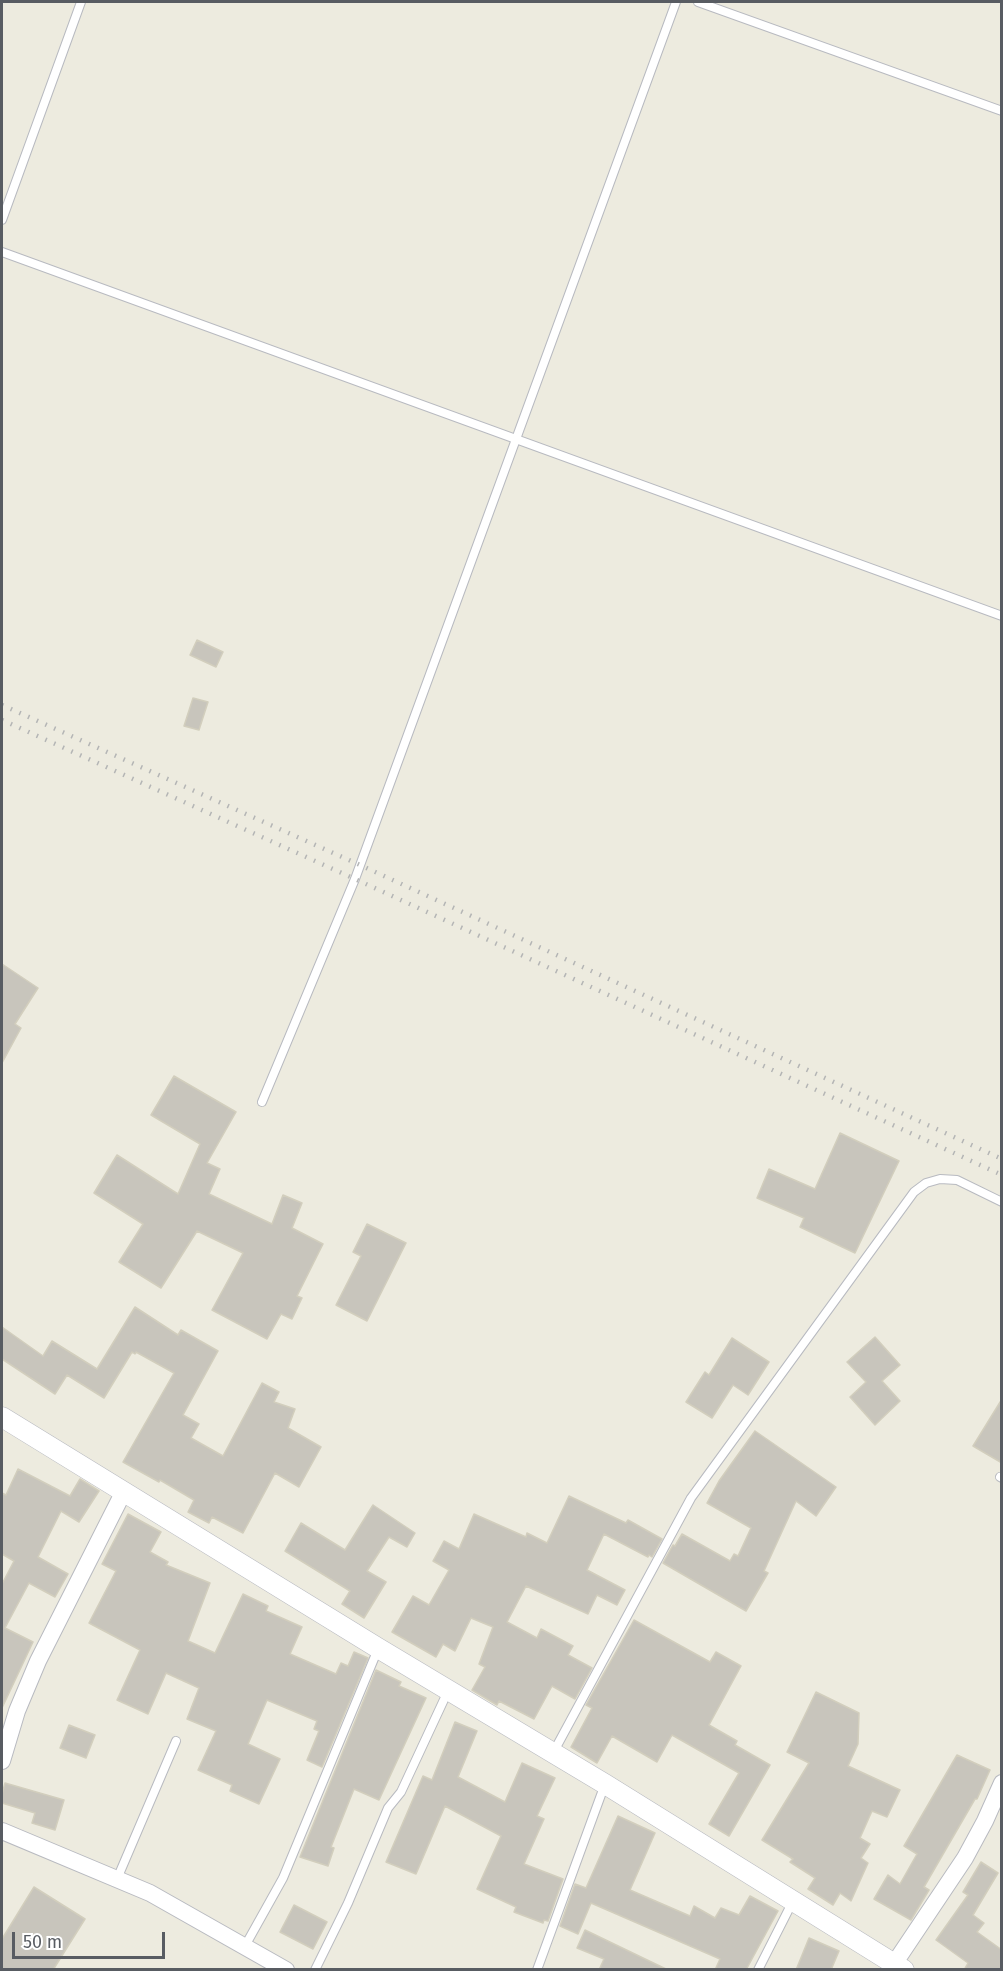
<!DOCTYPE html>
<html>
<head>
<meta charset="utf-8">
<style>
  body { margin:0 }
  #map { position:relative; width:1003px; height:1971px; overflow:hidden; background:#edebdf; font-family:"Fira Sans",sans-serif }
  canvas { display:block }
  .frame { position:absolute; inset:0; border:3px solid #585c62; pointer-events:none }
  .scale { position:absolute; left:12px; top:1932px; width:153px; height:27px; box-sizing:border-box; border:3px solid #585c62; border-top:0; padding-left:8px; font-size:18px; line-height:21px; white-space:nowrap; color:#585c62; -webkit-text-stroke:4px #fff; paint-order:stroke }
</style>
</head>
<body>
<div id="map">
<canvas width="1003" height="1971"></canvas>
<div class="frame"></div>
<div class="scale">50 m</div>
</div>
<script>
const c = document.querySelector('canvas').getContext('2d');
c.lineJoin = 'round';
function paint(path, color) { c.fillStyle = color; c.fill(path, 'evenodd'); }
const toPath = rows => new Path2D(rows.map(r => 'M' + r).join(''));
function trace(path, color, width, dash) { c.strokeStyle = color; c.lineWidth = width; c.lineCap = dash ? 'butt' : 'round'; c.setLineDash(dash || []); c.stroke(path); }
const building = toPath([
  [197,640,223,652,216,667,190,655,197,640],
  [193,698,208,702,199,730,184,726,193,698],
  [2,964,38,988,15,1024,21,1028,2,1063,2,964],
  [174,1076,236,1112,207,1163,220,1169,209,1194,272,1224,283,1195,302,1203,292,1228,323,1244,297,1296,302,1298,292,1319,281,1314,267,1339,212,1310,243,1253,197,1231,161,1288,119,1262,143,1224,94,1193,117,1155,178,1194,200,1144,151,1115,174,1076],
  [840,1133,899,1161,855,1253,800,1227,804,1218,757,1198,769,1169,815,1189,840,1133],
  [367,1224,406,1243,367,1321,336,1305,361,1256,353,1252,367,1224],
  [135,1307,178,1335,181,1330,218,1351,183,1415,199,1424,191,1438,223,1456,262,1383,279,1392,274,1402,295,1409,288,1428,321,1447,299,1487,275,1473,243,1533,212,1517,209,1523,188,1512,194,1500,160,1480,159,1482,123,1462,174,1373,136,1352,135,1354,132,1352,104,1398,67,1375,55,1394,2,1359,2,1327,43,1356,52,1341,97,1369,135,1307],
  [875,1337,900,1365,882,1381,900,1401,875,1425,850,1397,866,1382,847,1362,875,1337],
  [732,1338,769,1362,748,1395,733,1385,712,1418,686,1402,705,1372,709,1375,732,1338],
  [1002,1399,1002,1463,973,1446,1002,1399],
  [755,1431,836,1487,816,1516,796,1501,764,1571,768,1573,746,1611,663,1563,673,1545,675,1546,682,1534,730,1561,734,1554,738,1556,751,1528,707,1503,719,1481,755,1431],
  [18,1469,70,1496,80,1479,99,1491,79,1522,61,1511,38,1557,68,1574,55,1597,29,1583,5,1628,33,1642,2,1708,2,1584,14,1561,2,1554,2,1493,6,1495,18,1469],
  [569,1496,626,1523,628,1520,662,1539,652,1557,649,1555,648,1557,604,1534,587,1570,625,1590,617,1605,597,1595,588,1614,526,1586,507,1622,537,1638,541,1629,573,1646,568,1655,592,1668,575,1699,552,1686,534,1719,499,1701,497,1705,472,1690,485,1667,479,1664,493,1627,471,1618,455,1651,443,1644,436,1657,392,1632,413,1596,429,1605,449,1570,433,1561,444,1541,459,1549,474,1514,526,1537,527,1533,547,1543,569,1496],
  [373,1505,415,1533,407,1547,389,1537,367,1571,386,1582,364,1618,342,1604,350,1591,285,1551,301,1523,345,1550,373,1505],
  [128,1514,161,1532,150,1552,168,1562,166,1565,210,1583,188,1641,215,1653,243,1594,268,1606,266,1611,302,1627,290,1654,336,1674,341,1663,348,1666,354,1652,368,1658,322,1767,307,1760,319,1731,314,1729,317,1721,267,1700,248,1744,280,1759,259,1804,230,1791,232,1785,198,1770,216,1731,187,1719,199,1688,166,1673,148,1714,117,1700,140,1650,89,1623,116,1571,102,1564,128,1514],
  [634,1620,710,1662,716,1652,741,1666,709,1725,737,1741,735,1745,770,1765,729,1836,709,1824,739,1773,672,1735,657,1762,612,1736,597,1763,571,1747,592,1708,586,1705,634,1620],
  [376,1670,401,1682,399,1686,426,1698,379,1800,354,1789,331,1847,334,1848,328,1866,300,1857,376,1670],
  [816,1692,859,1713,858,1744,848,1766,900,1790,887,1817,872,1811,860,1838,870,1844,861,1858,868,1863,851,1901,840,1893,833,1905,808,1889,815,1878,790,1862,793,1859,762,1840,809,1763,787,1752,816,1692],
  [455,1722,477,1731,458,1777,505,1802,522,1763,555,1778,537,1816,544,1819,524,1864,563,1879,548,1921,544,1920,543,1923,514,1912,516,1907,477,1889,501,1836,445,1806,416,1874,386,1862,423,1776,432,1780,455,1722],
  [69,1725,95,1735,86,1758,60,1748,69,1725],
  [957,1755,990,1770,977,1799,975,1799,924,1887,929,1890,911,1920,874,1899,888,1875,900,1884,917,1854,904,1846,957,1755],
  [5,1783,64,1800,55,1830,32,1823,35,1813,2,1803,2,1794,5,1783],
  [618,1816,655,1833,630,1890,690,1916,694,1906,715,1918,721,1908,739,1915,750,1896,778,1911,746,1970,715,1970,720,1959,591,1903,578,1934,560,1926,575,1884,586,1888,618,1816],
  [981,1862,998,1873,973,1915,984,1923,977,1932,1002,1950,1002,1970,964,1970,968,1963,936,1940,968,1895,963,1892,981,1862],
  [34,1887,85,1919,53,1970,2,1970,2,1939,34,1887],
  [294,1905,327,1922,313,1949,280,1932,294,1905],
  [585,1930,668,1970,599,1970,604,1959,577,1948,585,1930],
  [809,1938,839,1951,831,1970,796,1970,809,1938]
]);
const service = toPath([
  [698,2,1002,111],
  [2,220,81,2],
  [2,252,1002,616],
  [262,1102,355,879,676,2],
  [1000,1477,1002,1478],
  [553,1753,691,1498,914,1192,926,1183,940,1179,957,1180,1002,1202],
  [117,1879,176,1741],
  [245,1946,283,1878,378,1649],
  [315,1970,348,1903,388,1808,401,1792,448,1691],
  [537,1970,605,1784],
  [758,1970,793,1901]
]);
const minor = toPath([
  [2,1761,17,1711,38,1661,123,1493],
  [2,1831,150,1893,286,1970],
  [894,1964,965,1858,985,1821,1002,1783]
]);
const tertiary = toPath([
  [2,1417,378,1648,605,1784,904,1970]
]);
const rail = toPath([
  [2,705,360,865,1002,1159],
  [2,720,355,879,1002,1175]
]);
paint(building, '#c8c5bc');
trace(building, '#d2cebd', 1.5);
trace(service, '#b8bac0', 10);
trace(minor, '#b8bac0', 18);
trace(tertiary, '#b8bac0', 21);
trace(service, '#fff', 8);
trace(minor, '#fff', 16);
trace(tertiary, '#fff', 20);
trace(rail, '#b4b5b5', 4.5, [1.5, 8]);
</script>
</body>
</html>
